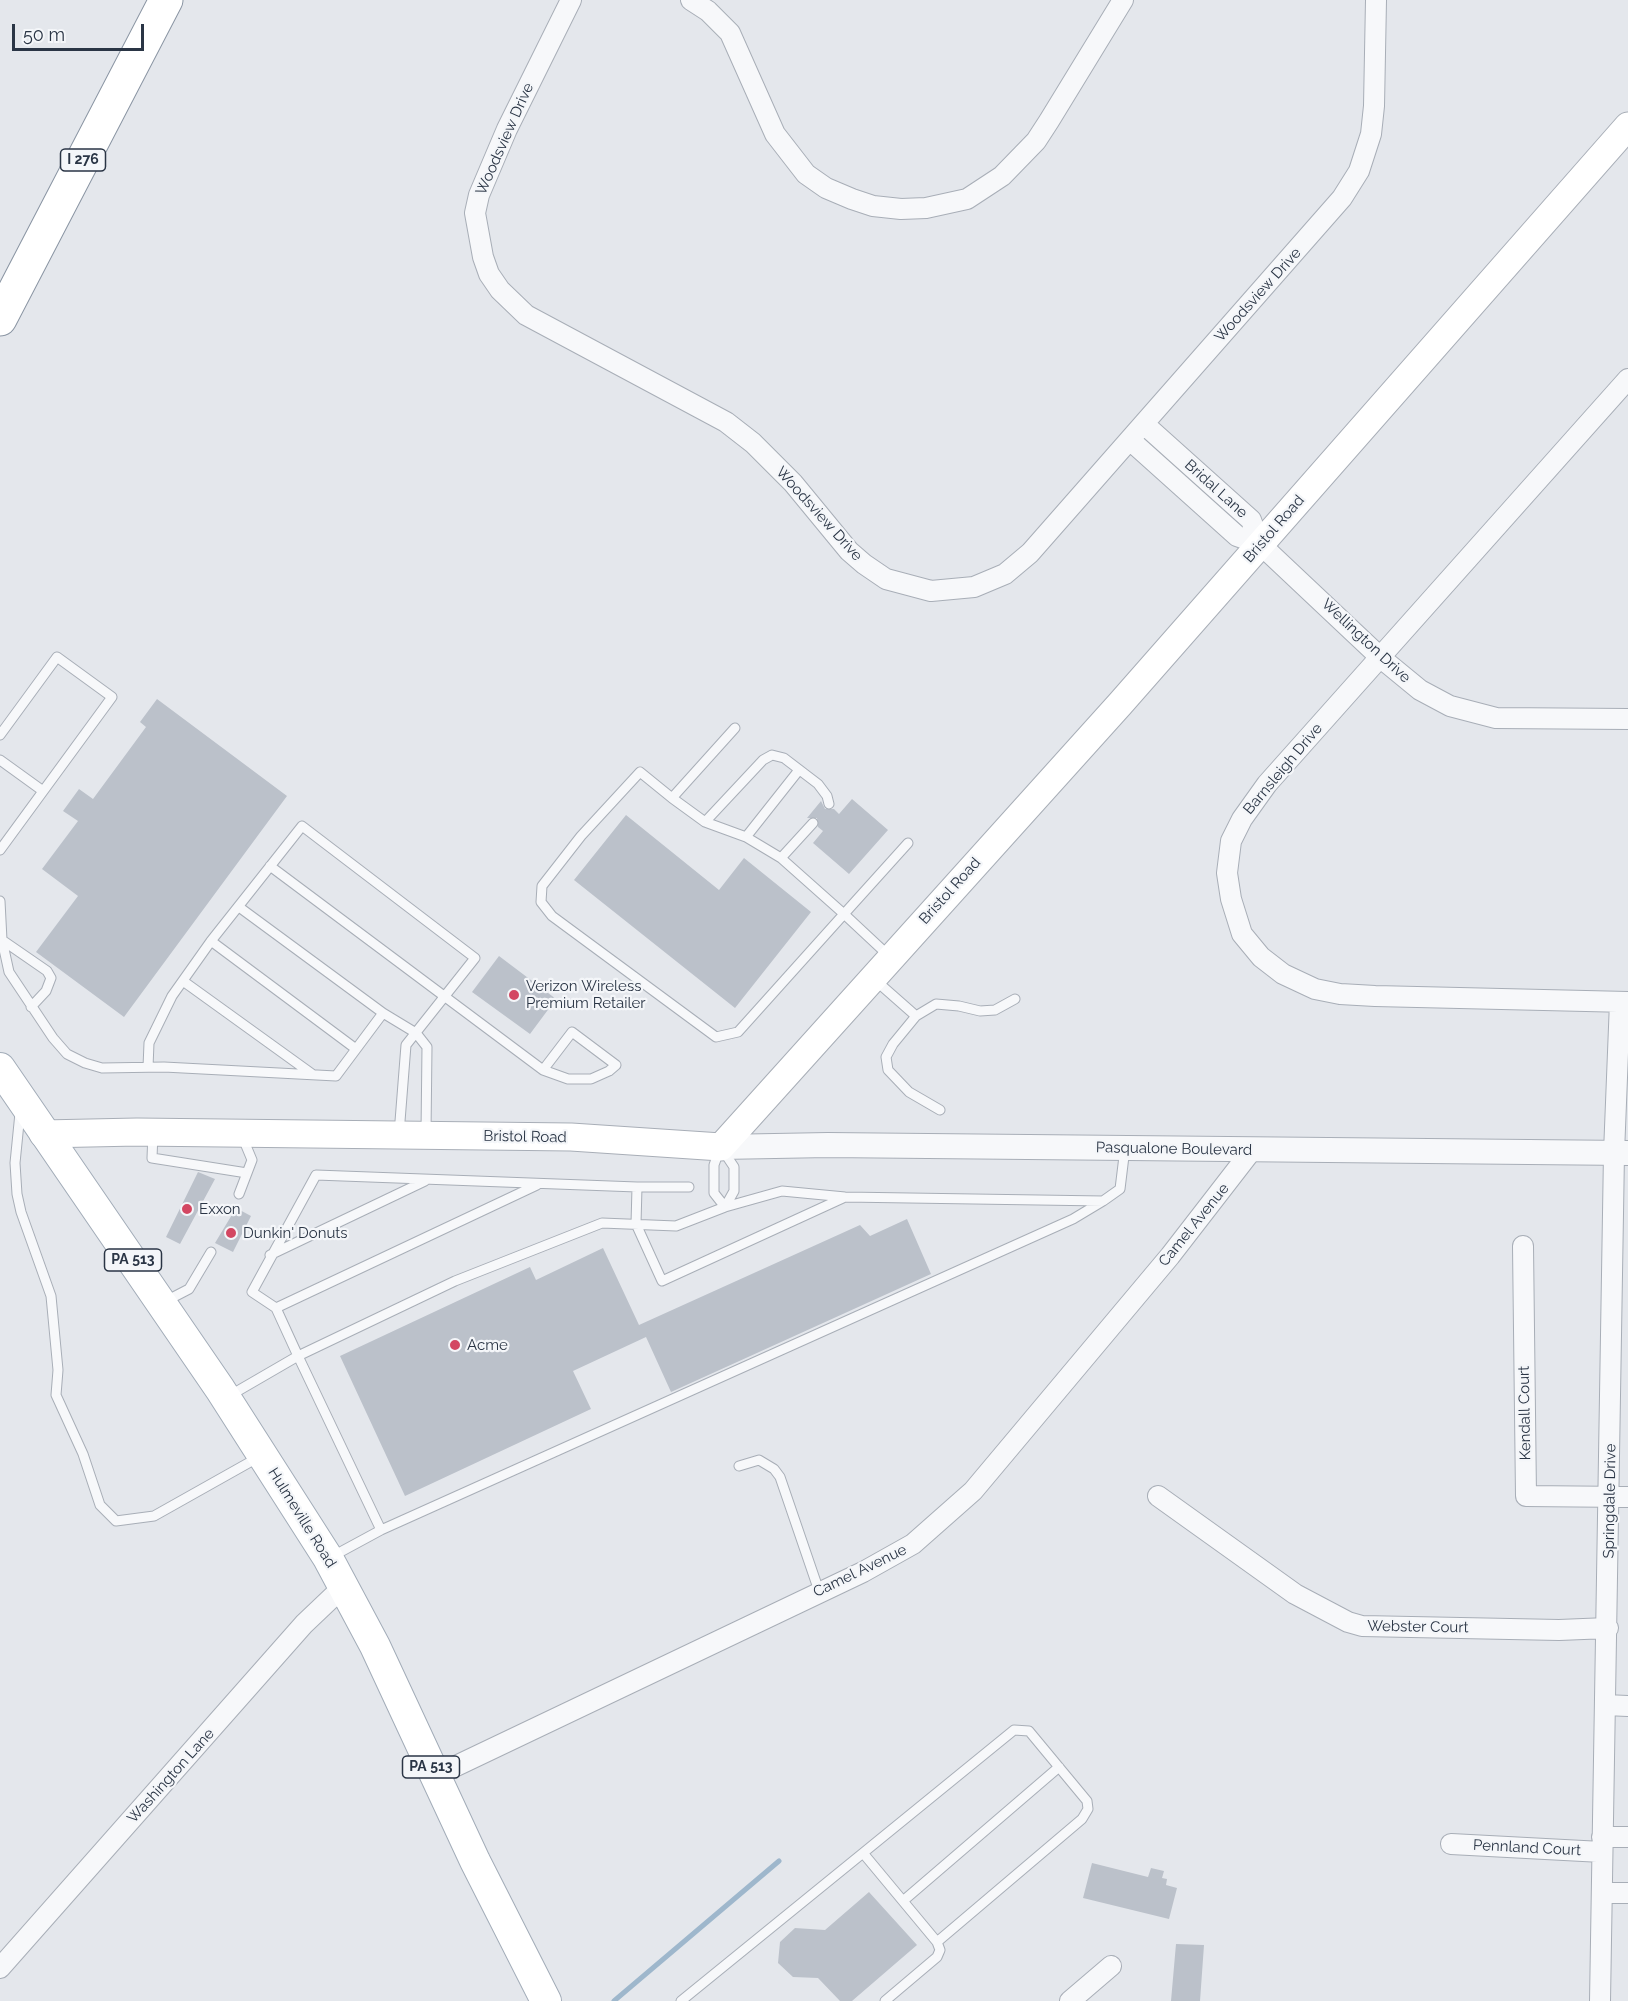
<!DOCTYPE html>
<html>
<head>
<meta charset="utf-8">
<style>
  body { margin:0 }
  #map { position:relative; width:1628px; height:2001px; overflow:hidden; background:#e4e7ec; font-family:Raleway,sans-serif }
  canvas { display:block }
  .scale { position:absolute; left:12px; top:24px; width:132px; height:27px; box-sizing:border-box; border:3px solid #2a3545; border-top:0; padding-left:8px; font-size:18px; line-height:21px; white-space:nowrap; color:#2a3545; -webkit-text-stroke:4px #f4f6f9; paint-order:stroke }
</style>
</head>
<body>
<div id="map">
<canvas width="1628" height="2001"></canvas>
<div class="scale">50 m</div>
</div>
<script>
const c = document.querySelector('canvas').getContext('2d');
c.lineJoin = 'round';
const toPath = rows => new Path2D(rows.map(r => 'M' + r).join(''));
function trace(path, color, width, dash) { c.strokeStyle = color; c.lineWidth = width; c.lineCap = dash ? 'butt' : 'round'; c.setLineDash(dash || []); c.stroke(path); }
function paint(path, color) { c.fillStyle = color; c.fill(path, 'evenodd'); }
function write(font, color, halo, rows, align = 'center') {
  c.font = font + ' Raleway,sans-serif'; c.lineWidth = 4.5; c.setLineDash([]); c.textBaseline = 'middle'; c.strokeStyle = halo; c.fillStyle = color; for (const [text, x, y, turn = 0] of rows) {
    c.save(); c.translate(x, y); c.rotate((+turn || 0) * Math.PI / 180); c.textAlign = isNaN(turn) ? turn : align; if (halo) c.strokeText(text, 0, 0); c.fillText(text, 0, 0); c.restore();
  }
}
const stream = toPath([
  [614,2001,779,1861]
]);
const building = toPath([
  [157,699,287,796,124,1017,36,952,78,896,42,869,78,821,63,811,79,789,93,799,146,727,140,722],
  [852,799,888,830,849,874,813,843,823,831,818,827,817,818,807,818,821,801,825,809,834,809,839,814],
  [626,815,719,890,744,858,811,912,735,1008,574,880],
  [499,956,556,999,530,1034,472,992],
  [198,1172,215,1179,180,1244,166,1237],
  [236,1208,251,1216,233,1252,215,1243],
  [907,1219,931,1274,671,1392,646,1337,573,1371,591,1409,405,1496,340,1356,530,1267,536,1280,603,1248,639,1325,860,1225,870,1236],
  [1092,1863,1148,1877,1151,1868,1164,1871,1162,1878,1167,1879,1166,1885,1177,1888,1169,1919,1083,1898],
  [869,1892,917,1945,852,2001,840,2001,818,1978,793,1977,778,1963,780,1942,795,1928,825,1930],
  [1176,1944,1204,1945,1200,2001,1171,2001]
]);
const service = toPath([
  [735,728,672,798,640,772,581,836,542,886,541,902,552,916,716,1037,738,1032,844,914,781,858,746,837],
  [0,735,57,657,112,697,0,850],
  [0,760,43,791],
  [672,798,705,822,746,837,799,770],
  [705,822,763,760,772,755,784,758,818,784,827,796,829,804],
  [781,858,813,823],
  [270,866,543,1070,568,1079,591,1079,609,1071,616,1065,572,1032,543,1070],
  [0,901,2,940,9,972,53,1038,67,1054,85,1063,102,1068,164,1067,336,1076,383,1013,416,1033,427,1047,426,1133],
  [239,907,383,1013],
  [2,940,47,971,51,978,46,991,31,1007],
  [211,941,356,1049],
  [889,956,844,914,908,843],
  [874,979,916,1016],
  [183,981,312,1074],
  [148,1067,149,1043,172,996,211,941,302,826,475,958,406,1045,399,1134],
  [940,1110,909,1092,888,1070,886,1057,893,1044,916,1016,936,1004,959,1006,980,1011,995,1010,1015,999],
  [20,1113,15,1163,17,1194,21,1212,51,1296,58,1370,56,1395,83,1454,100,1505,116,1521,154,1516,259,1457],
  [153,1133,152,1158,247,1173],
  [722,1149,734,1167,734,1191,725,1207],
  [719,1151,714,1165,714,1193,725,1207],
  [637,1187,316,1175,252,1292,276,1308,298,1356,455,1281,602,1223,676,1226,725,1207,782,1191,845,1197,1103,1201,1120,1189,1125,1148],
  [689,1187,637,1187,636,1224,662,1281,843,1198],
  [239,1194,252,1160,242,1136],
  [270,1255,425,1181],
  [164,1302,189,1289,211,1252],
  [276,1308,537,1185],
  [229,1396,298,1356,381,1530,1073,1219,1103,1201],
  [739,1466,759,1460,774,1469,780,1477,819,1591],
  [333,1556,381,1530],
  [863,1853,1014,1730,1029,1731,1087,1801,1088,1809,1082,1819,937,1942],
  [903,1901,1059,1767],
  [681,2001,863,1853,937,1942,940,1950,937,1957,885,2001]
]);
const minor = toPath([
  [571,0,507,129,479,195,475,213,483,257,489,274,500,290,526,315,726,422,753,443,793,483,849,551,864,564,886,579,931,591,974,587,1005,574,1030,553,1342,198,1359,171,1371,134,1374,106,1376,0],
  [691,0,708,11,730,33,775,134,806,174,826,188,852,199,873,206,901,209,926,208,967,199,1002,176,1036,141,1049,121,1123,0],
  [1628,379,1267,784,1242,819,1231,841,1227,873,1231,899,1242,934,1261,957,1283,974,1315,989,1340,994,1375,996,1628,1002],
  [1144,424,1251,520,1260,544],
  [1130,440,1237,536,1260,544,1381,658,1420,690,1450,706,1496,718,1628,719],
  [1523,1246,1526,1496,1628,1497],
  [1158,1496,1295,1594,1348,1622,1362,1626,1559,1630,1608,1628],
  [1605,1705,1628,1706],
  [435,1776,863,1572,913,1544,973,1491,1170,1256,1252,1150],
  [1602,1837,1628,1837],
  [1451,1844,1602,1852],
  [1602,1893,1628,1893],
  [0,1968,304,1624,344,1586],
  [1070,2001,1111,1966],
  [1600,2001,1614,1153,1620,1002]
]);
const tertiary = toPath([
  [721,1147,828,1145,1628,1153]
]);
const secondary = toPath([
  [43,1134,137,1132,571,1137,721,1147,1120,704,1628,126]
]);
const primary = toPath([
  [0,1068,220,1389,328,1558,375,1646,475,1861,546,2001]
]);
const motorway = toPath([
  [0,319,166,0]
]);
const markers = [
  [514,995,6,"#d34762"],
  [187,1209,6,"#d34762"],
  [231,1233,6,"#d34762"],
  [455,1345,6,"#d34762"]
];
const shields = [
  [83,160,45],
  [133,1260,57],
  [431,1767,57]
];
const shieldNames = [
  ["I 276",83,160],
  ["PA 513",133,1260],
  ["PA 513",431,1767]
];
const streetNames = [
  ["Woodsview Drive",505,139,-66],
  ["Woodsview Drive",1258,295,-48],
  ["Bridal Lane",1216,489,42],
  ["Woodsview Drive",819,514,48],
  ["Bristol Road",1274,529,-49],
  ["Wellington Drive",1366,641,43],
  ["Barnsleigh Drive",1283,769,-50],
  ["Bristol Road",950,891,-48],
  ["Bristol Road",525,1137,1],
  ["Pasqualone Boulevard",1174,1149,1],
  ["Camel Avenue",1194,1225,-51],
  ["Kendall Court",1525,1413,-91],
  ["Springdale Drive",1610,1501,-89],
  ["Hulmeville Road",302,1518,58],
  ["Camel Avenue",860,1571,-26],
  ["Webster Court",1418,1627,1],
  ["Washington Lane",171,1776,-48],
  ["Pennland Court",1527,1848,3]
];
const poiNames = [
  ["Verizon Wireless",526,986],
  ["Premium Retailer",526,1003],
  ["Exxon",199,1209],
  ["Dunkin' Donuts",243,1233],
  ["Acme",467,1345]
];
trace(stream, '#9eb7cc', 5);
paint(building, '#bbc1ca');
trace(service, '#a8aeb7', 11);
trace(minor, '#a8aeb7', 22);
trace(tertiary, '#a8aeb7', 26);
trace(secondary, '#a8aeb7', 29);
trace(primary, '#a2acb8', 32);
trace(motorway, '#8a95a3', 35);
trace(service, '#f7f8fa', 9);
trace(minor, '#f7f8fa', 20);
trace(tertiary, '#f7f8fa', 24);
trace(secondary, '#fff', 27);
trace(primary, '#fff', 30);
trace(motorway, '#fff', 33);
for (const [x, y, r, color] of markers) { const dot = new Path2D(); dot.arc(x, y, r, 0, 2 * Math.PI); c.fillStyle = color; c.fill(dot); trace(dot, '#f4f6f9', 2); }
for (const [x, y, w] of shields) { const box = new Path2D(); box.roundRect(x - w / 2, y - 11, w, 22, 4.5); c.fillStyle = '#f4f6f9'; c.fill(box); trace(box, '#2a3545', 1.5); }
write('bold 14px', '#2a3545', null, shieldNames);
write('15px', '#2a3545', '#f4f6f9', streetNames);
write('15px', '#2a3545', '#f4f6f9', poiNames, 'left');
</script>
</body>
</html>
